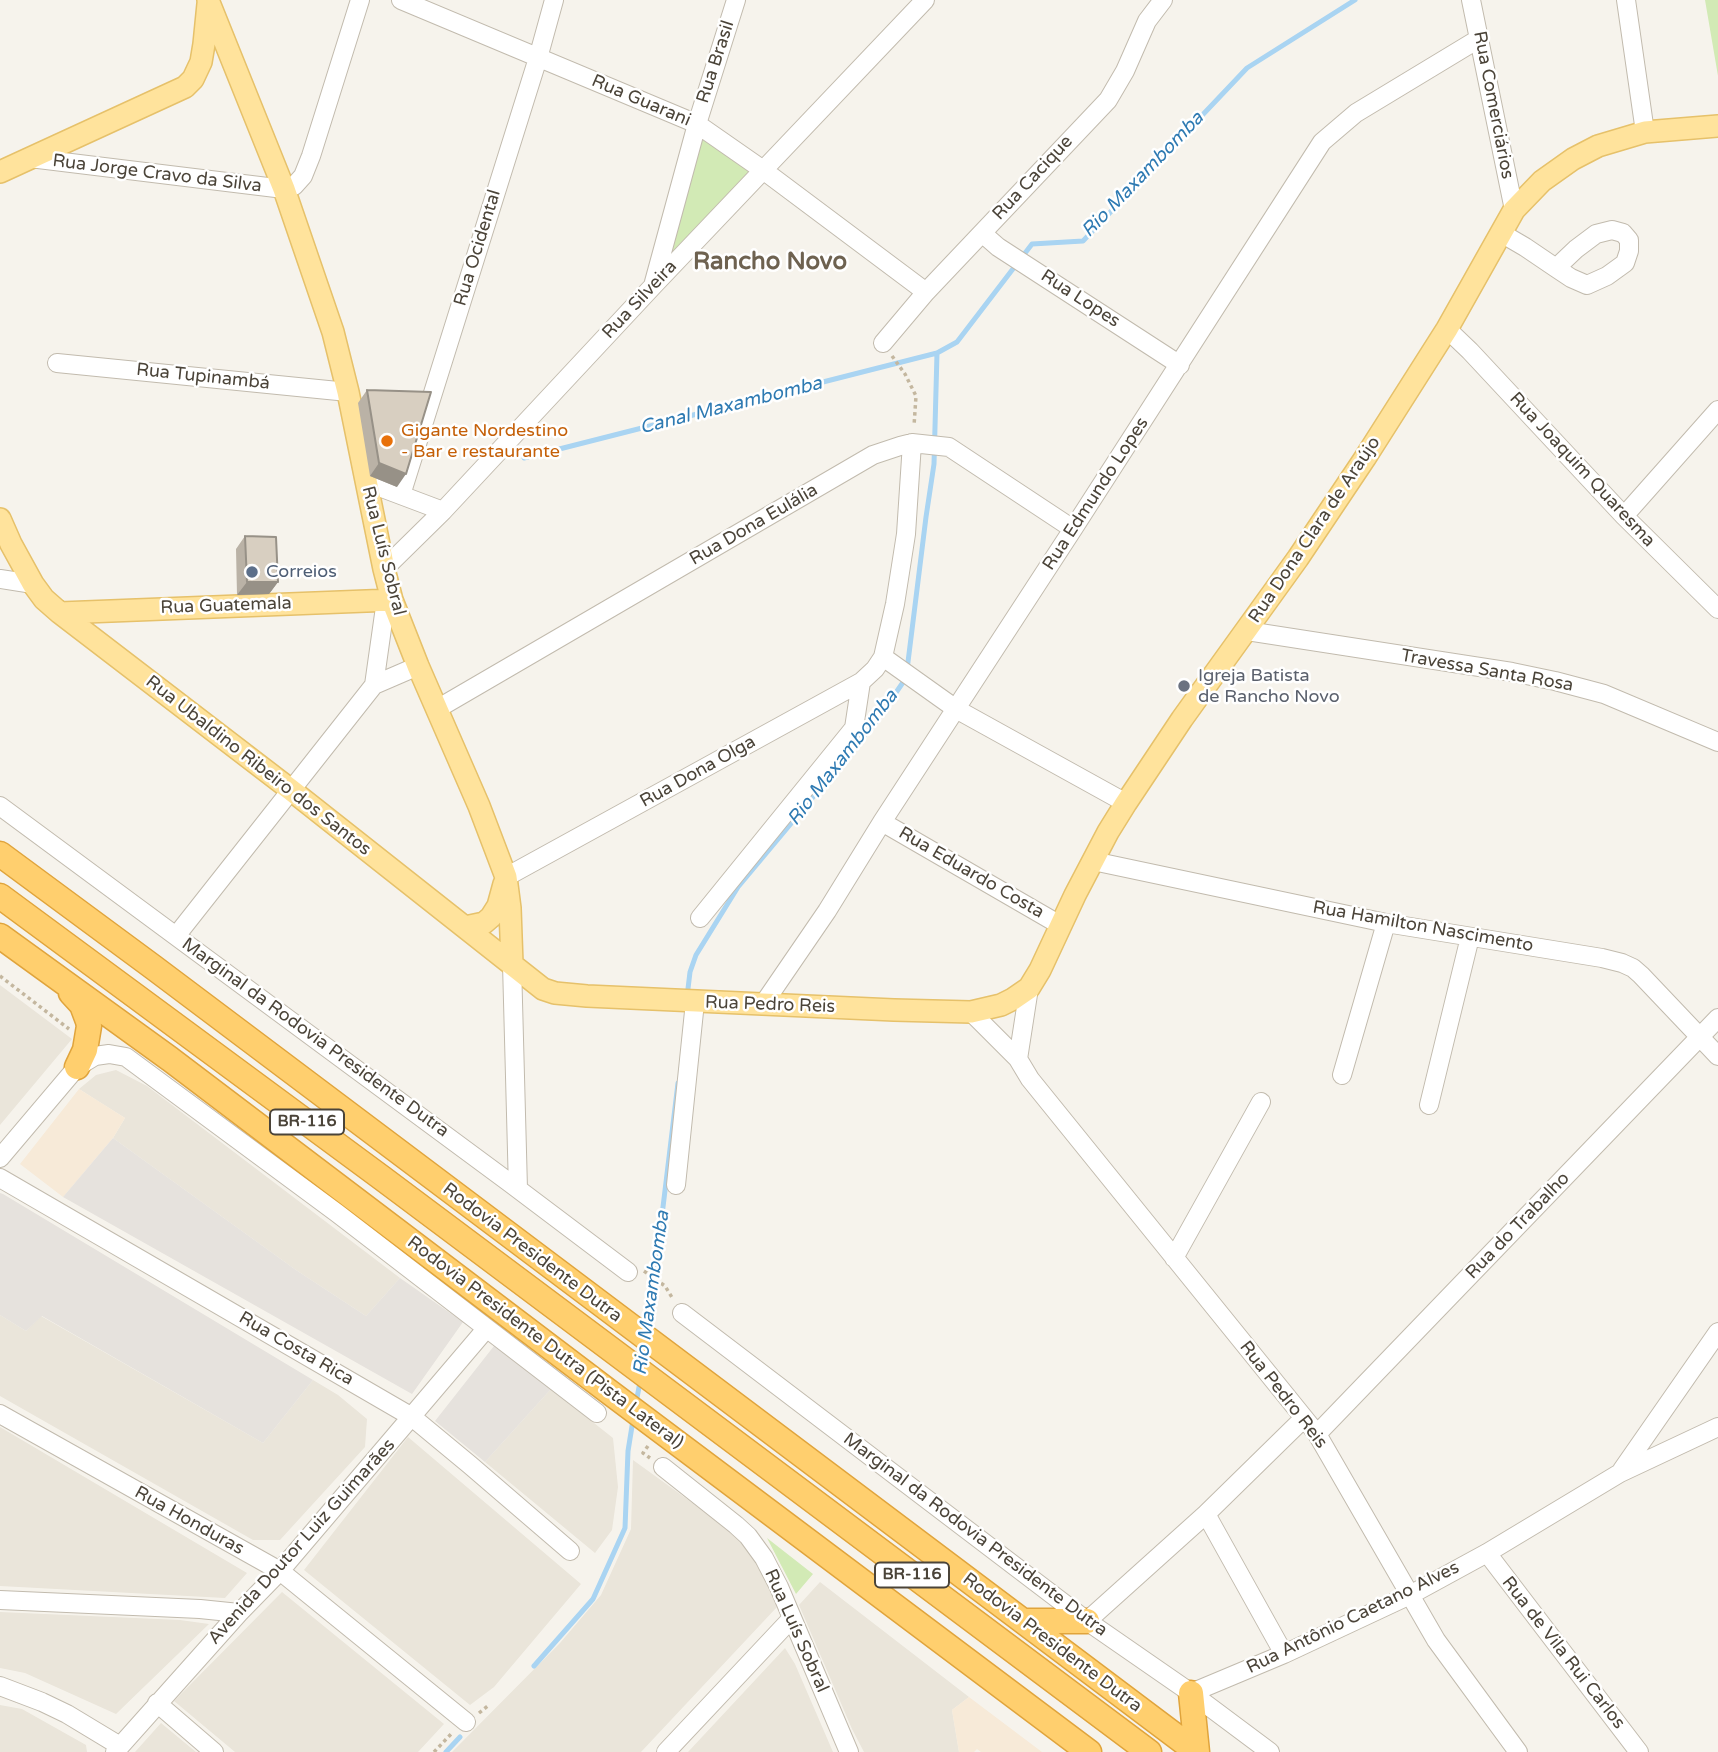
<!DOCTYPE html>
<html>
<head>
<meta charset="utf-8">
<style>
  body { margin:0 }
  canvas { display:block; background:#f6f3ec }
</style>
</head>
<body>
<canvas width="1718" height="1752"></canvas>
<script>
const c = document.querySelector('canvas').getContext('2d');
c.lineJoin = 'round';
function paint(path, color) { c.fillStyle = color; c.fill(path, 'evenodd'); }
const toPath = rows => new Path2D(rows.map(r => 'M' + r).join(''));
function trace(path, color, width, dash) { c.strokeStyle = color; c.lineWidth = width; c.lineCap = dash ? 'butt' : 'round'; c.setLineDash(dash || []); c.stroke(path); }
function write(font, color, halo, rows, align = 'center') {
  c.font = font + ' "Varela Round",sans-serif'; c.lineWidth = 5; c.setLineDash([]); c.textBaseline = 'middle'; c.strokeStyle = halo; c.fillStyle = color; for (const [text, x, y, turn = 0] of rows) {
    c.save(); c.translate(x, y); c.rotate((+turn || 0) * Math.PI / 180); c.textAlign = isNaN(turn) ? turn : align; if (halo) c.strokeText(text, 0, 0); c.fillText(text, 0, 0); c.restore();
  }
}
const residential = toPath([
  [0,985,72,1039,0,1125],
  [116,1070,147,1086,400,1278,366,1316,296,1270,113,1138,125,1118,79,1089,96,1075],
  [0,1315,26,1331,41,1316,263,1443,313,1380,338,1395,367,1419,365,1447,280,1540,253,1540,0,1396],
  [551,1389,613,1438,618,1487,612,1530,595,1553,485,1462],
  [0,1427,247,1573,225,1598,0,1586],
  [408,1437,581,1584,494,1687,470,1705,304,1570],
  [633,1460,741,1538,769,1584,777,1607,641,1752,452,1752,560,1643,601,1595,631,1529],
  [820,1582,969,1697,952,1710,959,1752,864,1752,852,1729,799,1605],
  [282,1592,444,1724,418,1752,235,1752,174,1701],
  [0,1612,180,1620,209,1624,116,1714,25,1673,0,1668],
  [785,1648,795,1664,833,1752,688,1752],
  [0,1705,22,1709,86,1745,87,1752,0,1752],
  [161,1723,196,1752,135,1752]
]);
const commercial = toPath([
  [79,1089,125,1118,113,1138,63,1197,20,1164],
  [969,1697,1042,1752,981,1752,977,1749,974,1752,959,1752,952,1710]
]);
const industrial = toPath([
  [113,1138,296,1270,366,1316,400,1278,463,1322,412,1394,63,1197],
  [0,1193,3,1194,313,1380,263,1443,42,1316,26,1331,0,1315],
  [494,1346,551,1389,485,1462,435,1421]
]);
const green = toPath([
  [1705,0,1718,0,1718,76],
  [698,126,759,168,655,280],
  [767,1538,813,1574,796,1594]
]);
const stream = toPath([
  [524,458,937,353,957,342,1032,244,1083,241,1247,68,1355,0],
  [687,997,690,972,696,955,738,887,875,723,906,678,926,517,934,464,937,353],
  [648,1331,678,1083],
  [636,1403,640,1382],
  [534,1666,593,1599,625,1528,628,1451,633,1420],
  [446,1752,460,1737]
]);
const path = toPath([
  [892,356,905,374,916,396,914,426],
  [0,976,69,1029],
  [644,1271,665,1286,673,1299],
  [648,1446,643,1453,650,1458],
  [479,1713,489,1705],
  [434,1752,453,1732]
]);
const minor = toPath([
  [401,0,697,124,763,170,926,292],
  [1471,0,1514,210],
  [1626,0,1645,132],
  [30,158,284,189,294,186,303,176,311,156,360,0],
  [982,233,998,247,1180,365],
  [1501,233,1525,247,1556,268,1571,278,1587,285,1607,276,1625,263,1629,251,1629,240,1623,233,1612,230,1596,234,1576,249,1556,268],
  [654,282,697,124,736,0],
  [1447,329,1470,351,1624,516,1718,609],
  [883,343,926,292,1108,100,1125,71,1147,21,1163,0],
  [57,363,348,392],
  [366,482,443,511],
  [401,495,538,58,554,0],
  [1624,516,1718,410],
  [384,569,443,511,653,286,925,0],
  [0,579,33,584],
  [1247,631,1512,672,1555,681,1604,694,1718,742],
  [883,657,956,709,1126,803],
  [374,685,386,600],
  [437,709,873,455,900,446,912,443,949,447,1073,529],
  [0,806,510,1183,628,1272],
  [882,822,1060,925],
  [1093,861,1386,923,1602,958,1622,963,1633,968,1641,975,1718,1056],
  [506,877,861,682,875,669,883,657,895,604,906,534,912,443],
  [700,918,854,728,861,682],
  [176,936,374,685,418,666],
  [512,964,518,1189],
  [764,1003,827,911,882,822,1073,529,1322,142,1356,113,1480,38],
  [971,1012,1018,1059,1030,1079,1317,1434,1436,1640,1518,1752],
  [1018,1059,1029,988],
  [1342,1075,1386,923],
  [1429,1105,1470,937],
  [0,1158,77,1067,95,1056,109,1054,126,1057,337,1213,597,1413],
  [0,1178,412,1417,470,1465,570,1551],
  [676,1185,695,1002],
  [1174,1258,1261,1102],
  [682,1313,1087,1621,1191,1693,1270,1752],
  [0,1414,280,1571,466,1722],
  [1317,1434,1718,1018],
  [663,1467,736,1525,748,1536,764,1558,779,1587,849,1752],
  [1622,1470,1718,1332],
  [1206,1514,1284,1654],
  [1487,1553,1639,1752],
  [0,1600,200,1609,239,1613],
  [1087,1621,1206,1514,1304,1418],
  [0,1686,42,1702,67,1714,120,1746],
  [1191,1693,1284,1654,1410,1595,1487,1553,1620,1473,1718,1427],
  [157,1703,214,1752],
  [115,1752,239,1613,280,1571,486,1329],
  [666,1752,792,1618]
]);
const major = toPath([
  [208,0,284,189,333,332,348,392,384,569,392,600,418,666,479,806,506,877,510,908,512,964],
  [0,172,185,87,193,79,201,62,204,44,208,4],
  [0,519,11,544,33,584,44,599,60,613,291,790,543,989,555,993,587,996,894,1010,971,1012,1001,1005,1013,999,1029,988,1040,970,1075,895,1108,832,1126,803,1182,719,1298,558,1365,458,1447,329,1514,210,1542,181,1573,159,1598,146,1645,132,1718,126],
  [60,613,392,600],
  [465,927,484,923,491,917,498,906,504,884]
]);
const highway = toPath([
  [0,854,153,967,1197,1752],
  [0,896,382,1178,1149,1752],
  [0,936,170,1059,608,1391,1089,1752],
  [71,993,82,1005,88,1021,89,1026,85,1050,77,1067],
  [1023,1621,1087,1621],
  [1191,1693,1197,1752]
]);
const wall = toPath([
  [367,390,397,487,370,476,358,403],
  [245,536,278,582,269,594,237,595,236,549]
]);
const shadedWall = toPath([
  [379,463,406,474,397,487,370,476],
  [247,582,278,582,269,594,237,595]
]);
const building = toPath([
  [367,390,431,392,406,474,379,463,367,390],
  [245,536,276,537,278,582,247,582,245,536]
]);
const markers = [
  [387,441,7,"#e8710a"],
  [252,572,7,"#5c6f8a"],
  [1184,686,7,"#6b7280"]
];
const shields = [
  [307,1122,74],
  [912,1575,74]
];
const shieldNames = [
  ["BR-116",307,1122],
  ["BR-116",912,1575]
];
const streetNames = [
  ["Rua Brasil",716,62,-72],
  ["Rua Guarani",641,101,23],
  ["Rua Comerciários",1493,105,79],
  ["Rua Jorge Cravo da Silva",157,174,7],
  ["Rua Cacique",1033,178,-47],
  ["Rua Ocidental",478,248,-73],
  ["Rua Lopes",1080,299,33],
  ["Rua Silveira",640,300,-47],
  ["Rua Tupinambá",203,377,6],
  ["Rua Joaquim Quaresma",1582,470,47],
  ["Rua Edmundo Lopes",1096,494,-57],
  ["Rua Dona Eulália",754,525,-30],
  ["Rua Dona Clara de Araújo",1315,530,-56],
  ["Rua Luís Sobral",383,551,76],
  ["Rua Guatemala",226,606,-2],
  ["Travessa Santa Rosa",1487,671,10],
  ["Rua Ubaldino Ribeiro dos Santos",258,766,38],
  ["Rua Dona Olga",698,772,-29],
  ["Rua Eduardo Costa",971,873,30],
  ["Rua Hamilton Nascimento",1423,927,10],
  ["Rua Pedro Reis",770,1005,2],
  ["Marginal da Rodovia Presidente Dutra",315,1038,36],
  ["Rua do Trabalho",1518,1226,-46],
  ["Rodovia Presidente Dutra",532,1253,37],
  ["Rodovia Presidente Dutra (Pista Lateral)",545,1343,37],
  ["Rua Costa Rica",296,1349,30],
  ["Rua Pedro Reis",1283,1395,52],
  ["Rua Honduras",189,1521,29],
  ["Marginal da Rodovia Presidente Dutra",975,1535,37],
  ["Avenida Doutor Luiz Guimarães",302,1542,-48],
  ["Rua Antônio Caetano Alves",1353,1618,-26],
  ["Rua Luís Sobral",796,1631,66],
  ["Rodovia Presidente Dutra",1052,1643,37],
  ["Rua de Vila Rui Carlos",1563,1653,52]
];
const foodNames = [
  ["Gigante Nordestino",401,431],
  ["- Bar e restaurante",401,452]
];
const serviceNames = [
  ["Correios",266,572]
];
const worshipNames = [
  ["Igreja Batista",1198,676],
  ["de Rancho Novo",1198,697]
];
const waterNames = [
  ["Rio Maxambomba",1143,175,-46],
  ["Canal Maxambomba",731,406,-14],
  ["Rio Maxambomba",843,758,-52],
  ["Rio Maxambomba",652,1293,-82]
];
const districtNames = [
  ["Rancho Novo",770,263]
];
paint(residential, '#eae5da');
paint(commercial, '#f7ead8');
paint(industrial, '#e6e2dd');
paint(green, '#d2eab5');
trace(stream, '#a9d4f2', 5);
trace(minor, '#c2bbae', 20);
trace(major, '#e6c16a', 24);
trace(highway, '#e0a43c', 27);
trace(path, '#c4b79f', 3.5, [3.5, 3.5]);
trace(minor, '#fff', 18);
trace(major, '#ffe39c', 21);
trace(highway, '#ffcf6e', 24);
paint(wall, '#bab2a6');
paint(shadedWall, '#979187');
paint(building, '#d8cfc1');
trace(building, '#979187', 2);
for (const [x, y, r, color] of markers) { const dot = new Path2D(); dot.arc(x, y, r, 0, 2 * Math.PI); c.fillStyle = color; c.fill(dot); trace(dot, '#fff', 2.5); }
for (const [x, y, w] of shields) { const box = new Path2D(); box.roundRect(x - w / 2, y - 12.5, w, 25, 5); c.fillStyle = '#fff'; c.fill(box); trace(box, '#4b4439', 2); }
write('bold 16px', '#4b4439', null, shieldNames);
write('18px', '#4b4439', '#fff', streetNames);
write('18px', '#c56008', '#fff', foodNames, 'left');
write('18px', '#4e5e75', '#fff', serviceNames, 'left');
write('18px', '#5b616d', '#fff', worshipNames, 'left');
write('italic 19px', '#2e7ab2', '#fff', waterNames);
write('bold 24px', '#6e6250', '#fff', districtNames);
</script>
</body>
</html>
